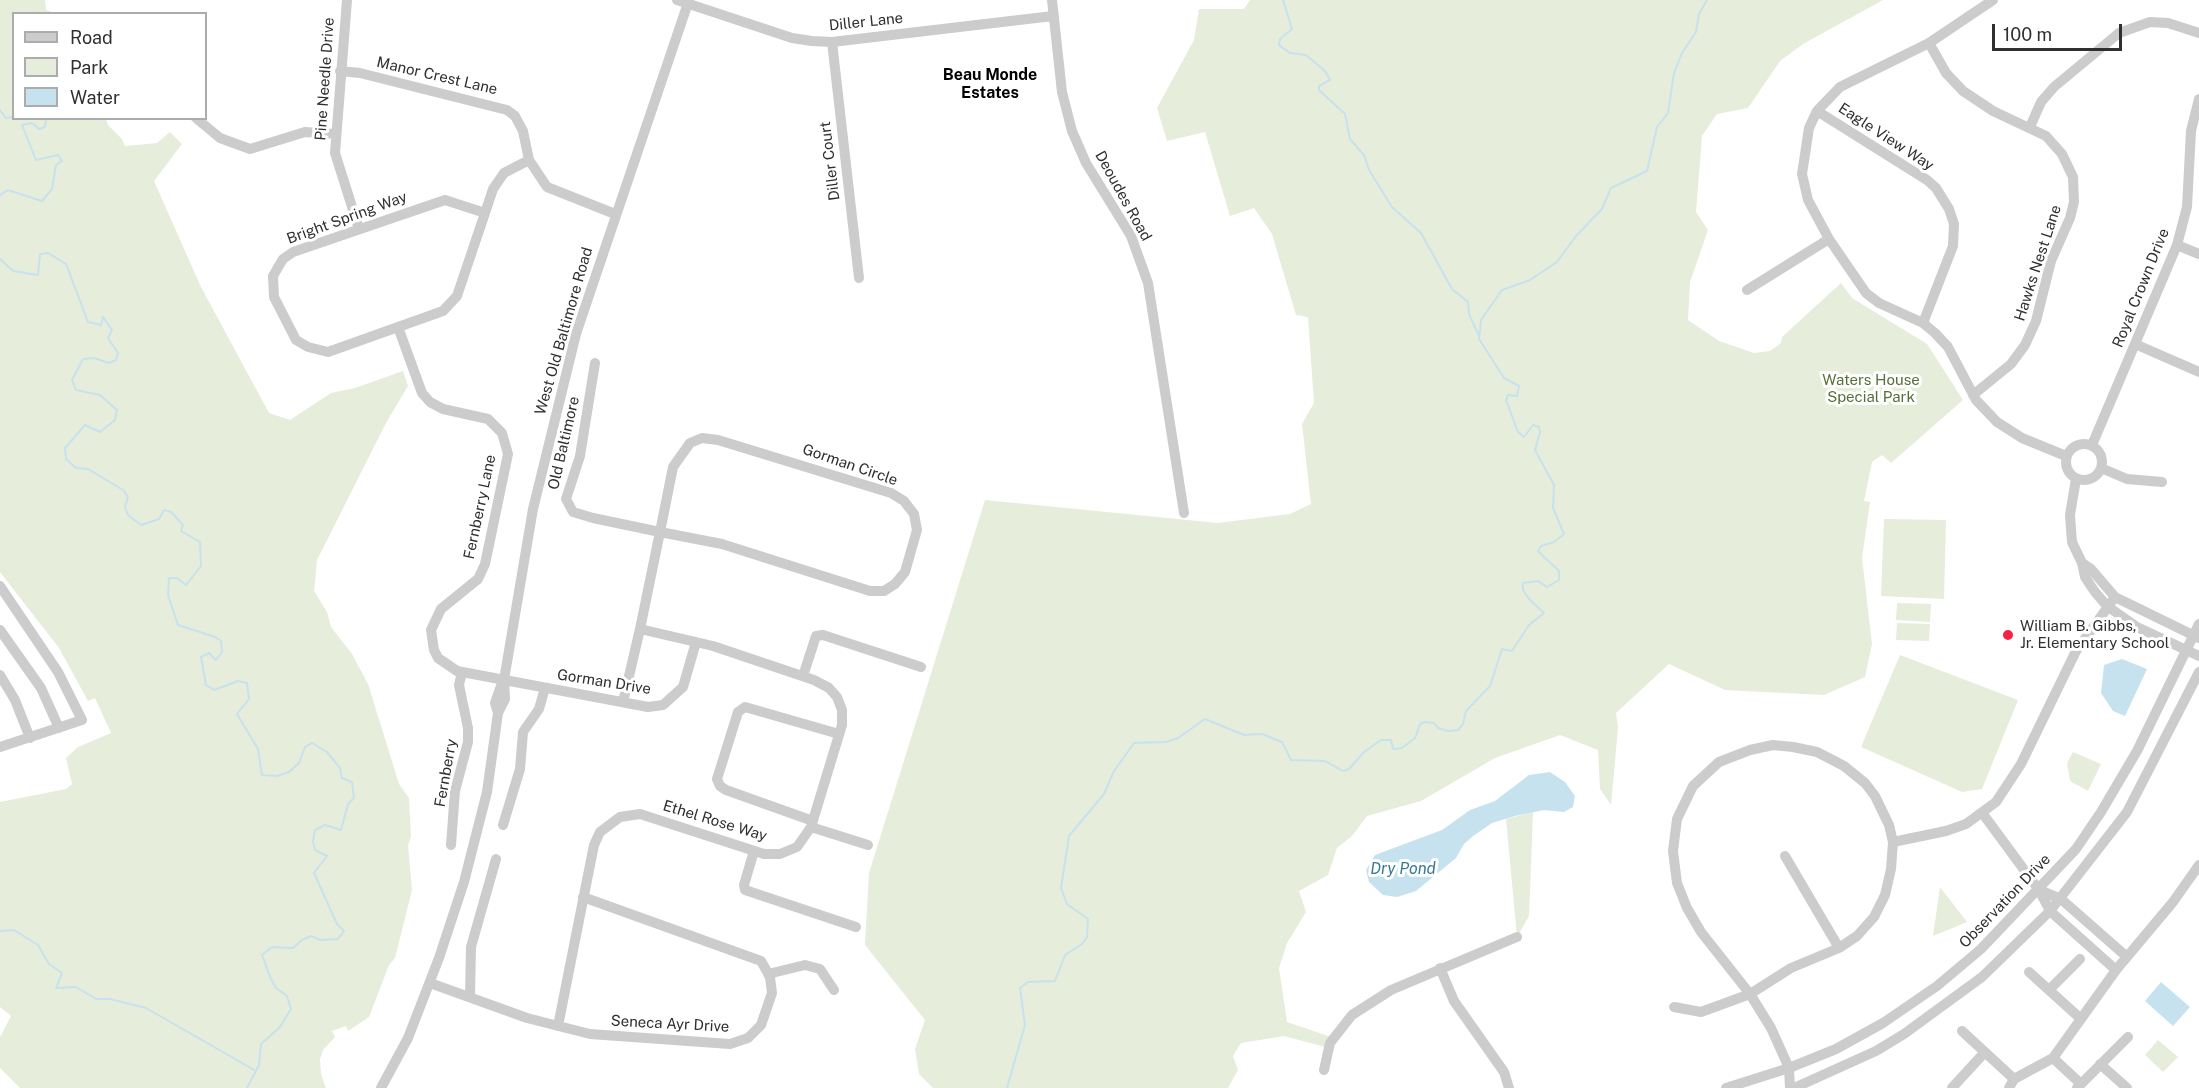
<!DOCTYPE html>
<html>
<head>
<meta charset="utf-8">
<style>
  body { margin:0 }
  #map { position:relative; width:2199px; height:1088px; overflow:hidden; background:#fff; font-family:"Public Sans",sans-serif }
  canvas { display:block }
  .legend { position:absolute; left:12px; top:12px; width:195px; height:108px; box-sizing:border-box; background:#fff; border:2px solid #acacac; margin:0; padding:8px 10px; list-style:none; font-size:18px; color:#2f2f2f }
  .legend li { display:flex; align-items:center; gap:12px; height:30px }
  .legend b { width:30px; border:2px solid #acacac }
  .scale { position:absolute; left:1992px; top:24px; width:130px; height:27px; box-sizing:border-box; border:3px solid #2f2f2f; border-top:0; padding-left:8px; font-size:18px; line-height:21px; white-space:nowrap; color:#2f2f2f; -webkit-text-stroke:4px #fff; paint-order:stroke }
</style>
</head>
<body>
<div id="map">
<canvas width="2199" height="1088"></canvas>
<ul class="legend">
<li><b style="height:8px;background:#ccc"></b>Road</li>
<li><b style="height:16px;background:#e6eddb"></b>Park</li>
<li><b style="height:16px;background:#c6e2ef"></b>Water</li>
</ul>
<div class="scale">100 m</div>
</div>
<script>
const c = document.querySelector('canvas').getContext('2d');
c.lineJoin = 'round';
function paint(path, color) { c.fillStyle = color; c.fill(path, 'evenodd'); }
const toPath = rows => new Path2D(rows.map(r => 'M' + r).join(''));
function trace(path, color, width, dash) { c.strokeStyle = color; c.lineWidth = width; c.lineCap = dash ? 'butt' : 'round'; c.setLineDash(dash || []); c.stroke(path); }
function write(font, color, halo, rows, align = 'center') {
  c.font = font + ' "Public Sans",sans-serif'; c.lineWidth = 6; c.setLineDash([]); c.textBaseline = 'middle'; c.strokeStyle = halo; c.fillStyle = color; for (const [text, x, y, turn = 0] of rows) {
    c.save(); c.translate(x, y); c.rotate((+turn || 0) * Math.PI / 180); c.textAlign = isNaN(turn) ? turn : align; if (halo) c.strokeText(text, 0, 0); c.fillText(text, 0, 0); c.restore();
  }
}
const green = toPath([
  [0,0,45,0,46,10,56,13,14,14,14,118,106,119,108,125,122,139,125,146,157,143,170,132,182,144,154,181,201,287,269,413,290,420,331,393,355,388,403,371,408,386,386,423,317,560,314,591,327,612,331,627,352,654,368,684,399,784,409,798,411,837,408,845,412,890,395,958,389,965,369,1017,348,1031,346,1026,332,1031,335,1037,323,1050,320,1059,321,1074,326,1088,20,1088,0,1068,0,1037,11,1016,0,1007,0,802,66,789,72,784,66,758,78,747,111,733,95,698,88,701,59,648,0,572],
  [1250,0,1883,0,1803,44,1780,61,1748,108,1717,114,1702,136,1696,212,1708,230,1690,282,1688,320,1719,341,1754,353,1770,351,1781,343,1782,337,1841,283,1852,298,1927,344,1963,400,1891,463,1882,455,1872,462,1864,501,1870,502,1862,558,1872,644,1865,677,1824,695,1725,690,1669,664,1616,713,1618,728,1611,805,1600,789,1598,750,1560,735,1495,758,1421,801,1367,816,1352,836,1337,848,1328,875,1299,891,1306,912,1287,943,1279,968,1287,1022,1334,1038,1329,1048,1284,1036,1241,1043,1233,1056,1238,1070,1228,1088,933,1088,919,1074,915,1049,925,1020,865,945,869,873,985,500,1218,523,1290,514,1311,504,1302,424,1314,403,1308,317,1296,315,1272,234,1254,208,1230,216,1205,132,1167,141,1157,108,1194,40,1199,9,1244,9],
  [1884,519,1946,520,1944,599,1881,596],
  [1897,603,1931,604,1930,622,1896,620],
  [1897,623,1930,624,1929,641,1896,640],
  [1900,655,2018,700,1982,789,1962,792,1861,747],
  [2073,752,2101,764,2088,791,2070,781,2067,763],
  [1533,812,1529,916,1517,937,1506,819],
  [1940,887,1967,922,1933,936],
  [2158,1040,2178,1057,2163,1072,2145,1055]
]);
const water = toPath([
  [2122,659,2147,669,2125,716,2113,711,2101,693,2104,665],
  [1550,772,1565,782,1575,796,1573,807,1564,812,1544,810,1515,816,1492,823,1473,836,1464,844,1456,858,1416,891,1397,897,1383,895,1369,882,1366,870,1375,855,1442,830,1470,810,1495,801,1529,775],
  [2161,982,2190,1007,2173,1026,2145,1001]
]);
const stream = toPath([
  [1283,0,1292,29,1280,39,1279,45,1290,53,1306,55,1325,71,1330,80,1319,86,1319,90,1345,114,1350,139,1364,155,1369,170,1392,207,1421,233,1452,289,1468,302,1469,314,1478,334],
  [0,110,6,118,14,117],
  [0,195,8,190,42,201,52,189,56,165,62,161,58,155,36,160,22,125,32,123,39,129,45,127,46,118],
  [0,259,13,271,38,275,40,254,48,253,66,264,88,322,101,325,103,317,112,330,108,338,118,353,116,360,109,363,94,358,83,359,72,380,76,390,100,395,117,410,115,420,100,432,85,425,65,448,66,459,76,468,88,469,123,490,128,497,125,507,128,515,141,525,159,519,164,510,171,512,183,525,181,531,200,542,201,566,186,585,177,578,169,578,168,595,178,625,215,637,221,641,222,652,216,660,209,653,201,657,206,685,214,690,238,681,247,683,249,699,237,714,258,749,262,775,277,776,289,772,299,763,305,747,312,743,327,752,340,768,342,778,352,782,354,798,348,804,341,830,325,825,315,830,313,841,315,850,327,856,314,873,337,924,344,931,338,939,320,940,311,936,302,940,293,948,272,947,262,955,271,979,276,988,287,996,291,1009,280,1027,261,1044,259,1065,247,1088],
  [0,931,14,930,38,945,49,964,62,973,56,988,76,987,96,999,110,999,146,1008,256,1071],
  [1007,1088,1025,1025,1020,988,1028,982,1055,981,1065,955,1082,944,1087,937,1088,919,1067,904,1061,888,1069,836,1104,794,1114,771,1134,743,1166,742,1178,738,1205,719,1244,735,1262,734,1282,742,1291,760,1325,761,1343,771,1349,769,1364,752,1381,740,1391,740,1393,749,1402,748,1415,738,1420,724,1425,722,1434,723,1438,728,1448,731,1458,730,1463,724,1466,711,1490,686,1502,649,1512,651,1529,625,1544,613,1529,599,1523,590,1523,583,1538,581,1547,587,1559,580,1559,571,1538,551,1541,546,1554,542,1564,534,1553,508,1554,485,1535,450,1540,432,1539,427,1533,425,1524,437,1518,432,1506,400,1508,395,1517,396,1519,386,1504,378,1479,339,1481,320,1502,290,1530,280,1557,262,1576,236,1602,209,1611,188,1647,171,1657,127,1668,113,1674,73,1682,53,1696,32,1699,14,1707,0]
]);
const minor = toPath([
  [347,0,335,153,359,229],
  [677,0,792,38,812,41,832,42,1053,16],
  [1052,0,1062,92,1072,131,1086,163,1131,236,1148,283,1184,513],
  [1993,0,1929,43,1840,87,1817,111,1809,128,1802,174,1808,200,1829,239,1866,293,1879,303,1923,323,1935,333,1948,347,1976,400,1997,422,2022,438,2066,456],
  [832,42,859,278],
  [1929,43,1946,73,1963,91,1993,111,2046,136,2062,154,2073,177,2074,202,2070,218,2051,261,2036,321,2025,345,2011,364,1973,395],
  [340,71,360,73,507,110,515,116,523,131,529,160,547,187,615,214],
  [1817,111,1927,180,1936,188,1949,209,1954,224,1953,246,1923,323],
  [196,118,220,138,250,149,305,132,335,134],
  [2030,127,2041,102,2054,87,2119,33,2150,22,2168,23,2199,33],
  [445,200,485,213,457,296,443,311,328,352,308,347,296,340,274,297,273,276,283,259,293,252,445,200],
  [485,213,493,189,504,173,529,160],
  [2177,245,2199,254],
  [1747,290,1829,239],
  [398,327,422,393,430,402,443,409,488,419,502,433,508,454,485,564,478,579,441,609,431,630,434,650,438,658,457,671,648,707,663,705,683,687,696,642],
  [2135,344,2199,372],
  [595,363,580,456,566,499,573,512,593,518,660,532,722,544,870,591,884,591,895,584,905,572,917,530,914,514,904,501,891,493,718,440,702,438,690,443,673,467,660,532,640,629,623,702],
  '2066 462a18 18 0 1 1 36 0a18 18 0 1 1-36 0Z',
  [2092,445,2177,245,2187,207,2191,131,2199,99],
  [2101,468,2127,479,2162,482],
  [2076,479,2070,515,2072,542,2082,563,2085,577,2095,592,2107,606,2137,627,2199,656],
  [2082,563,2091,569,2115,597,2199,638],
  [0,586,58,672,82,720,0,747],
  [0,630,41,688,59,728],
  [0,675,15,700,30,738],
  [803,676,816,636,823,635,921,667],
  [498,713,505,699,504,680,533,509,576,334,689,0],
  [1983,814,2039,890,2050,911,2116,970],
  [813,821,726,790,720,786,717,779,738,712,745,707,839,734],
  [503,825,520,769,523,732,539,709,545,688],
  [811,827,868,845],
  [1893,842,1946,831,1966,824,1996,802,2021,764,2076,651,2115,597],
  [451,845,455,791,468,742,468,728,459,685,462,672],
  [754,851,744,885,745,890,856,927],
  [1785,856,1839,948],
  [2039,890,2061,899,2127,957],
  [1440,968,1454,1001,1504,1072,1509,1088],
  [2029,972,2081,1019],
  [768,974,805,965,820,969,834,990],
  [430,983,527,1018,590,1034,730,1044,748,1038,761,1025,772,993,770,977,761,961,583,897],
  [2049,990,2080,959],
  [470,997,471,947,496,859],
  [1674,1007,1701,1012,1750,994,1791,968,1839,948,1857,936,1874,917,1885,895,1891,869,1893,842,1889,825,1875,796,1865,783,1844,766,1817,752,1793,747,1773,745,1750,750,1719,762,1693,786,1677,819,1673,851,1677,883,1687,908,1701,932,1750,994,1771,1028,1789,1068,1790,1088],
  [558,1026,594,845,600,832,620,817,640,814,764,854,780,854,797,847,811,827,842,725,842,710,837,697,829,688,814,680,713,646,640,629],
  [1962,1031,2014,1079],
  [2053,1058,2081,1084],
  [2100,1064,2127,1088],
  [1324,1070,1330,1043,1352,1015,1391,990,1517,937],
  [381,1088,408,1038,439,958,464,882,487,792,498,713,495,703,502,683],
  [1726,1088,1789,1068,1836,1049,1883,1023,1937,986,1981,949,2076,849,2101,812,2137,751,2199,624],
  [1794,1088,1876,1051,1904,1034,1982,977,2050,911,2127,812,2199,672],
  [1952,1088,1985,1052],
  [2009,1088,2014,1079,2053,1058,2116,970,2173,902,2199,865],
  [2077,1088,2128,1037]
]);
const markers = [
  [2008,635,6,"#f42343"]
];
const streetNames = [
  ["Diller Lane",866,22,-6],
  ["Manor Crest Lane",437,76,13],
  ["Pine Needle Drive",325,79,-86],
  ["Eagle View Way",1886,137,33],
  ["Diller Court",830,161,-97],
  ["Deoudes Road",1123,196,61],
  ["Bright Spring Way",347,218,-20],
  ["Hawks Nest Lane",2038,263,-72],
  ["Royal Crown Drive",2141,288,-68],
  ["West Old Baltimore Road",564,331,-74],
  ["Old Baltimore",564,443,-77],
  ["Gorman Circle",850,465,19],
  ["Fernberry Lane",480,507,-78],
  ["Gorman Drive",604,682,9],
  ["Fernberry",446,773,-80],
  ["Ethel Rose Way",715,821,17],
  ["Observation Drive",2005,901,-46],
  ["Seneca Ayr Drive",670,1024,3]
];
const parkNames = [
  ["Waters House",1871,380],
  ["Special Park",1871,397]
];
const poiNames = [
  ["William B. Gibbs,",2020,626],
  ["Jr. Elementary School",2020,643]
];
const neighbourhoodNames = [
  ["Beau Monde",990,75],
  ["Estates",990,93]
];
const waterNames = [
  ["Dry Pond",1403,869]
];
paint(green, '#e6eddb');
paint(water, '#c6e2ef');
trace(stream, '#c6e2ef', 2);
trace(minor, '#ccc', 10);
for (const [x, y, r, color] of markers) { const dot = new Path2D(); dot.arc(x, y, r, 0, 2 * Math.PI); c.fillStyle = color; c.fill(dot); trace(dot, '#fff', 2); }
write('15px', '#2f2f2f', '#fff', streetNames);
write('15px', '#566e38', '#fff', parkNames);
write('15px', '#2f2f2f', '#fff', poiNames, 'left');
write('bold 16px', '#000', '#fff', neighbourhoodNames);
write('italic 16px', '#367a98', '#fff', waterNames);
</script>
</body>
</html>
